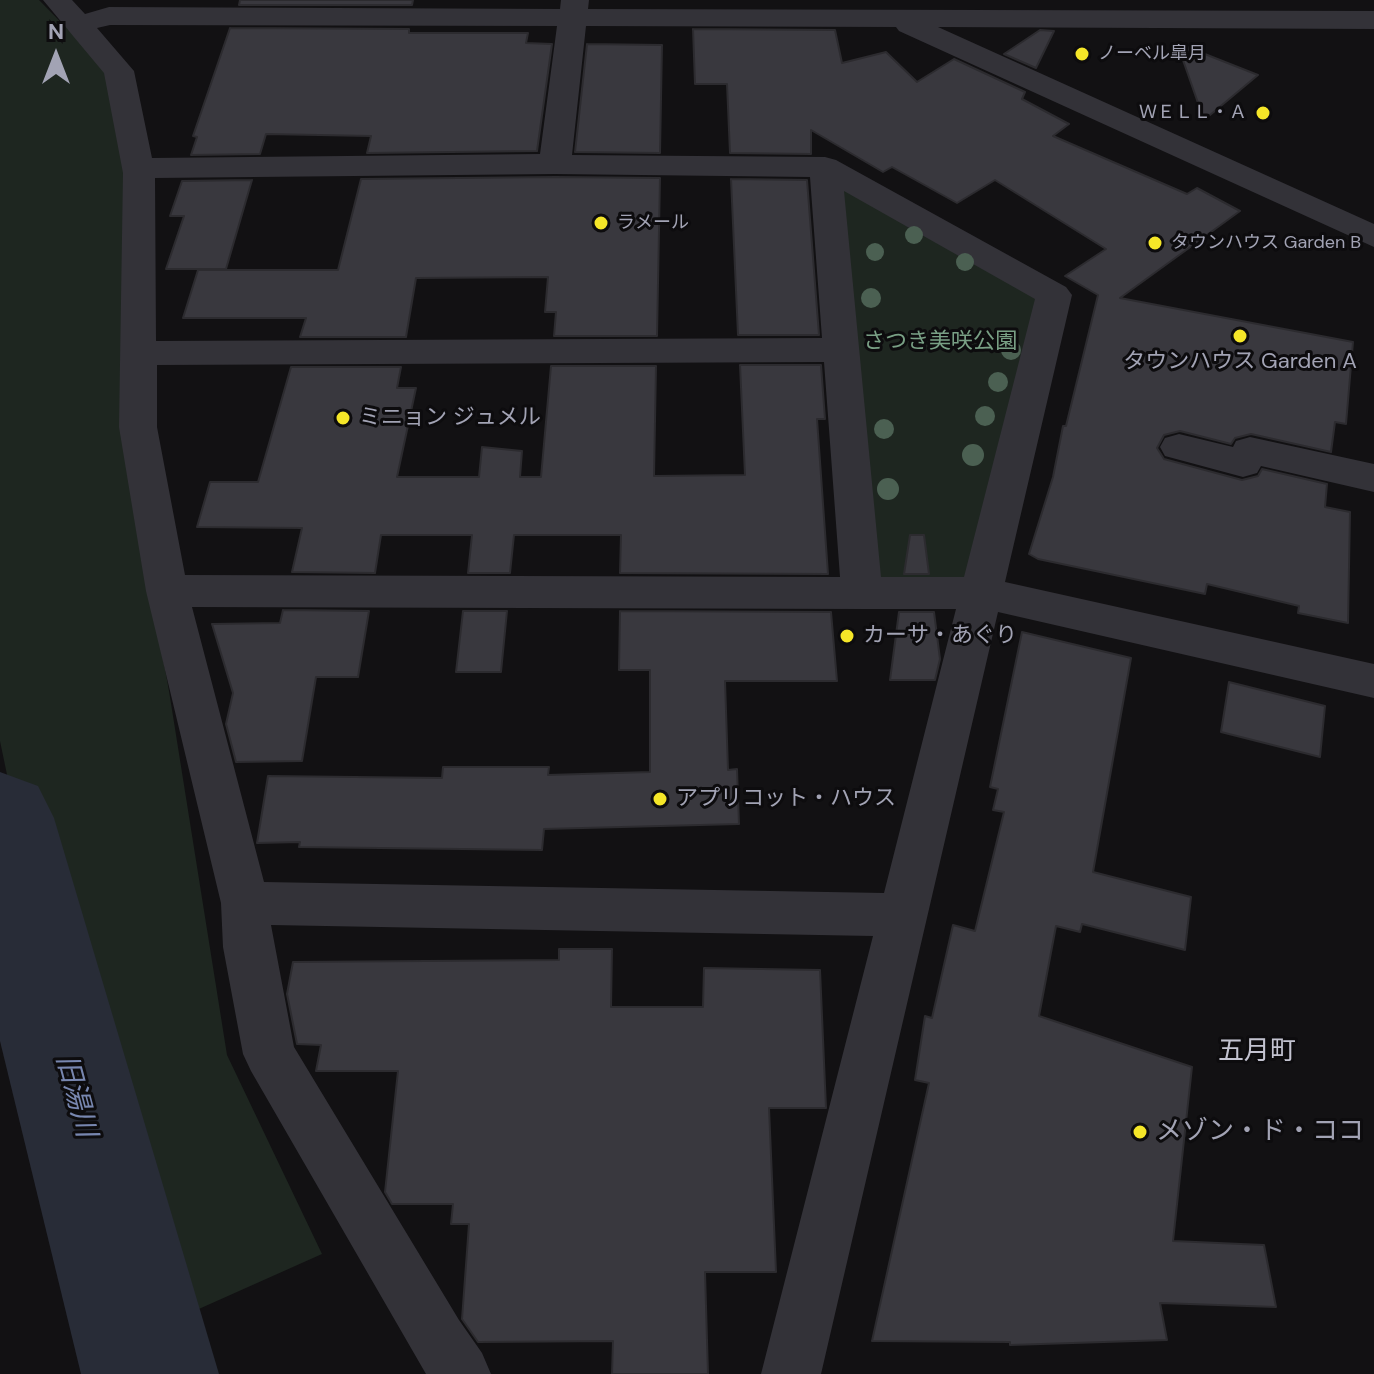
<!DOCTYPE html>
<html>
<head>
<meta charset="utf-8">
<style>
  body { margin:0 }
  #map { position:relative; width:1374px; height:1374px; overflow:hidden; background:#121113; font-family:"DM Sans",sans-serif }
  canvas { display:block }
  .north { position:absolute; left:16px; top:16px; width:80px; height:80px; -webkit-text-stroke:6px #0d0c0e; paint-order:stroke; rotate:0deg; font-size:22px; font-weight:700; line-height:32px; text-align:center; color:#a2a3b4 }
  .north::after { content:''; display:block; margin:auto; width:28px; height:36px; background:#a2a3b4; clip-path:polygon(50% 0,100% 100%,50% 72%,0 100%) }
</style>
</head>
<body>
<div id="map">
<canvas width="1374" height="1374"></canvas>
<div class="north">N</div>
</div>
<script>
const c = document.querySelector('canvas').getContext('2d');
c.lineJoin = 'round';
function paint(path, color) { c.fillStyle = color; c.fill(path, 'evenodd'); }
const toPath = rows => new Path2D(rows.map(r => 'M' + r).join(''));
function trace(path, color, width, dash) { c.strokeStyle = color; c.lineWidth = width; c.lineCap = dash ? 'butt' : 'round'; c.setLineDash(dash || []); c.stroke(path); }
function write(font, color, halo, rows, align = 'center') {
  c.font = font + ' "DM Sans","Noto Sans JP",sans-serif'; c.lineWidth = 6; c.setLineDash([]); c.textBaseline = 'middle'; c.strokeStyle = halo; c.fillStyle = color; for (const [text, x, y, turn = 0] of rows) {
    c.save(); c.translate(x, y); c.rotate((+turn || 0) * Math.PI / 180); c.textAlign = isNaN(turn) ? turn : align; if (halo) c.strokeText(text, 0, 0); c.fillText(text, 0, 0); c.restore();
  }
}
const green = toPath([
  [0,0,39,0,110,72,125,173,122,432,169,691,227,1055,322,1254,154,1329,20,837,0,741],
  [837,183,1042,298,971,581,874,582]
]);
const river = toPath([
  [0,772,38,786,54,818,219,1374,81,1374,0,1041,0,772]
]);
const building = toPath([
  [240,0,413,0,412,5,239,5,240,0],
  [230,28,409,29,409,33,528,33,526,43,552,44,537,151,367,153,371,136,266,134,260,154,191,155,197,137,193,136,230,28],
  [693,29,835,30,842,63,886,52,917,82,954,59,1025,92,1022,99,1069,124,1053,136,1187,194,1197,188,1240,211,1120,298,1353,342,1346,424,1335,422,1331,452,1251,434,1235,438,1231,444,1180,431,1164,435,1157,448,1164,459,1242,480,1258,476,1262,469,1327,484,1325,507,1350,512,1348,623,1298,613,1299,606,1207,584,1205,594,1038,559,1029,554,1053,477,1063,426,1066,426,1098,295,1065,276,1106,249,995,180,957,203,892,167,883,172,811,130,811,154,730,153,727,84,695,84,693,29],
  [1040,30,1054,31,1036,68,1004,54,1040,30],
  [1177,43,1258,75,1204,120,1177,43],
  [587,44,662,45,660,153,575,152,587,44],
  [555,177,660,178,657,336,554,336,556,312,545,312,548,277,416,278,406,337,300,337,306,318,183,318,198,270,338,270,361,179,555,177],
  [731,179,807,180,819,335,738,335,731,179],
  [252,180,226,269,166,269,184,216,170,216,182,181,252,180],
  [740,365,821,365,825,419,817,419,828,574,620,573,621,535,514,535,510,573,468,573,472,535,381,535,375,573,292,572,302,528,197,527,210,482,258,482,291,367,401,367,397,388,416,388,397,477,479,477,482,447,522,451,520,477,541,477,551,366,656,366,654,476,745,475,740,365],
  [910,535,924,535,929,574,904,574,910,535],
  [283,610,369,611,358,677,316,677,302,761,236,762,226,724,233,693,212,624,280,623,283,610],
  [463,611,507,611,501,672,456,672,463,611],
  [620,611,831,612,837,681,725,681,728,770,737,769,739,824,544,829,542,850,299,847,300,842,257,843,268,776,442,778,443,767,549,767,548,775,650,772,650,670,619,670,620,611],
  [899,612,934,612,940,659,935,680,890,680,899,612],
  [1022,632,1131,658,1093,872,1191,897,1185,950,1082,924,1080,932,1056,926,1039,1016,1192,1067,1173,1241,1264,1245,1276,1307,1160,1303,1167,1340,1010,1345,1010,1342,872,1341,929,1083,915,1080,925,1016,932,1018,953,925,975,931,1004,812,993,810,998,789,990,787,1022,632],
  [1229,682,1325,706,1320,757,1221,732,1229,682],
  [559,949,612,949,611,1007,703,1007,704,968,820,970,826,1108,769,1108,776,1272,705,1272,708,1374,612,1374,613,1341,478,1342,462,1319,469,1224,451,1224,453,1204,392,1204,385,1192,398,1071,316,1071,321,1045,297,1044,287,994,293,962,559,960,559,949]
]);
const street = toPath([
  [43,0,72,0,85,14,109,7,560,9,561,0,589,0,588,9,1374,11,1374,29,938,27,1374,224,1374,247,899,31,896,27,586,26,572,155,825,157,836,160,1066,287,1072,295,1005,582,1374,664,1374,698,998,612,821,1374,761,1374,873,936,271,925,294,1047,459,1320,482,1353,491,1374,426,1374,251,1071,243,1054,223,947,221,903,146,591,119,427,123,173,104,73,43,0],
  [110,25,557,26,540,154,152,158,134,71,97,28,110,25],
  [555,174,810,177,822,338,156,341,155,178,555,174],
  [844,191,1035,299,964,577,881,577,844,191],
  [824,362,840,577,185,575,157,427,157,365,824,362],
  [192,607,862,609,956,609,884,893,264,882,192,607],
  [1179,434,1233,447,1236,441,1250,437,1374,464,1374,492,1261,466,1257,473,1243,477,1165,456,1160,447,1165,438,1179,434]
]);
const trees = [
  [914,235,9],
  [875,252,9],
  [965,262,9],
  [871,298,10],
  [1011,350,10],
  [998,382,10],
  [985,416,10],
  [884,429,10],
  [973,455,11],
  [888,489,11]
];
const markers = [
  [1082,54,8,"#f5e628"],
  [1263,113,8,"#f5e628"],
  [601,223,8,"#f5e628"],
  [1155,243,8,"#f5e628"],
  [1240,336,8,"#f5e628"],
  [343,418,8,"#f5e628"],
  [847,636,8,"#f5e628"],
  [660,799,8,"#f5e628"],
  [1140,1132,8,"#f5e628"]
];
const farPoinames = [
  ["ノーベル皐月",1098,54],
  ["ＷＥＬＬ・Ａ",1247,113,"right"],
  ["ラメール",617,223],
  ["タウンハウス Garden B",1171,243]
];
const parkNames = [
  ["さつき美咲公園",940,342]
];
const poiNames = [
  ["タウンハウス Garden A",1240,362,"center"],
  ["ミニョン ジュメル",359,418],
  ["カーサ・あぐり",863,636],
  ["アプリコット・ハウス",676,799]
];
const quarterNames = [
  ["五月町",1257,1052]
];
const nearPoinames = [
  ["メゾン・ド・ココ",1156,1132]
];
const nearWaternames = [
  ["旧湯川",75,1096,75]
];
paint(green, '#1e2620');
paint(river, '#282c37');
paint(building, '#39383e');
trace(building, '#2c2b2f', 2);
paint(street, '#333238');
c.fillStyle = '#4b6052';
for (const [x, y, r] of trees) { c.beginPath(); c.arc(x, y, r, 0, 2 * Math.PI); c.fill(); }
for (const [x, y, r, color] of markers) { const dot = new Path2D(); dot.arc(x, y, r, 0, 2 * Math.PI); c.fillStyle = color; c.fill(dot); trace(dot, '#0d0c0e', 3); }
write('18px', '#a2a3b4', '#0d0c0e', farPoinames, 'left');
write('22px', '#79a085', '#0d0c0e', parkNames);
write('22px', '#a2a3b4', '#0d0c0e', poiNames, 'left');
write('26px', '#c3c3d0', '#0d0c0e', quarterNames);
write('26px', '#a2a3b4', '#0d0c0e', nearPoinames, 'left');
write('italic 28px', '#7887b0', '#0d0c0e', nearWaternames);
</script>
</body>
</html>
